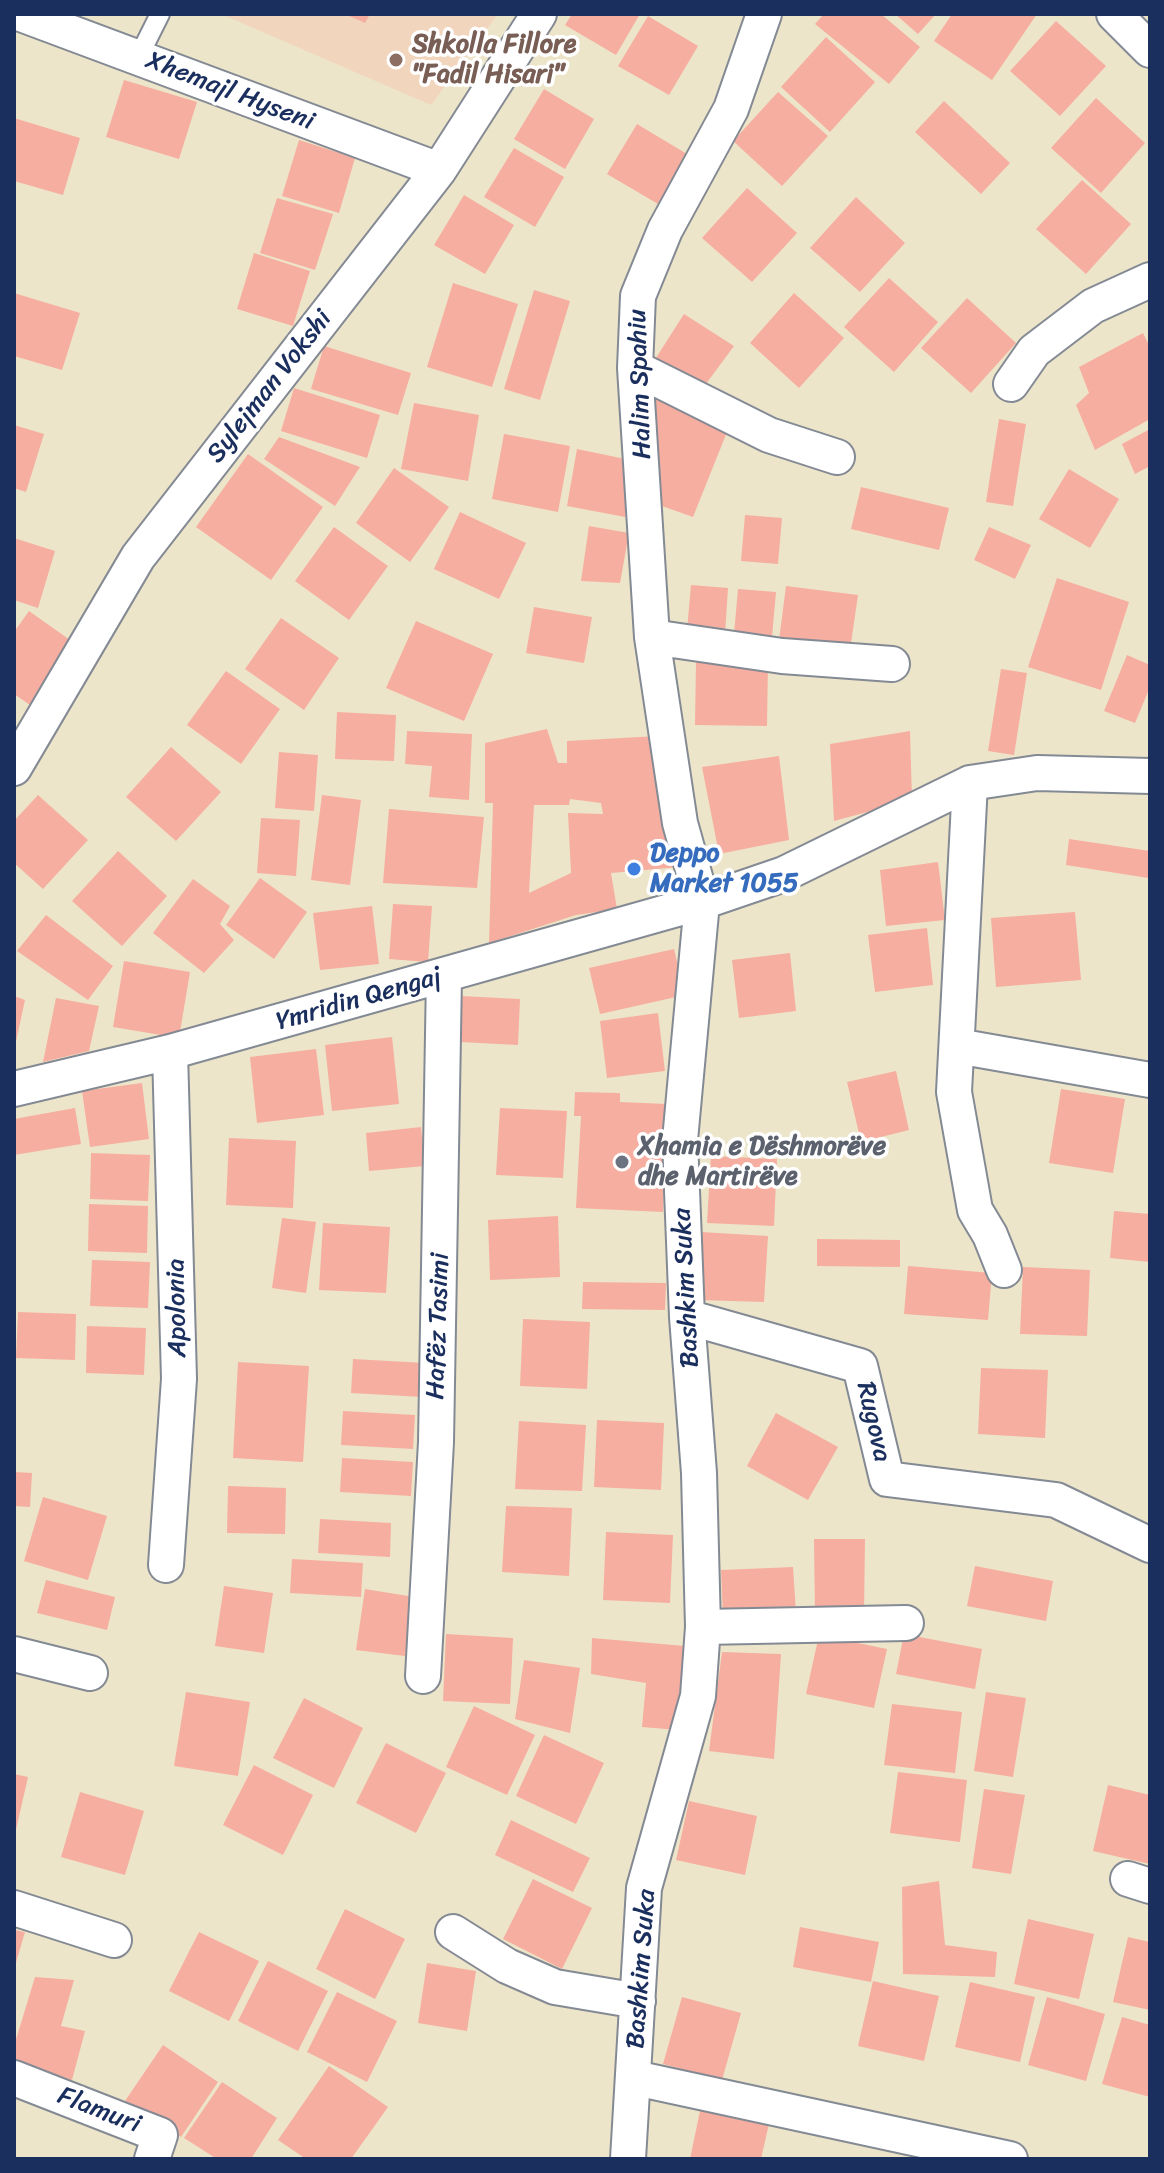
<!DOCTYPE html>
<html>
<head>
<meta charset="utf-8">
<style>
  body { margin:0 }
  #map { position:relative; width:1164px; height:2173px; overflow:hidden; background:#ede5c9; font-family:Sriracha,sans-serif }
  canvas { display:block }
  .frame { position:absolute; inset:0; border:16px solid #1b2f5e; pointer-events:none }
</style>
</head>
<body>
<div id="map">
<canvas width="1164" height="2173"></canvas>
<div class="frame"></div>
</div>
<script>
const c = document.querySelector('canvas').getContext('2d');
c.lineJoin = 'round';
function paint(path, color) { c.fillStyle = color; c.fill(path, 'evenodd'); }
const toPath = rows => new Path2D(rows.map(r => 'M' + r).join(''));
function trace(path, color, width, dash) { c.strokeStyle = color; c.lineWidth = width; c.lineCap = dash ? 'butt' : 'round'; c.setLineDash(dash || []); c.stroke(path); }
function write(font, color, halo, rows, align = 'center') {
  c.font = font + ' Sriracha,sans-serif'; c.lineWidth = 7; c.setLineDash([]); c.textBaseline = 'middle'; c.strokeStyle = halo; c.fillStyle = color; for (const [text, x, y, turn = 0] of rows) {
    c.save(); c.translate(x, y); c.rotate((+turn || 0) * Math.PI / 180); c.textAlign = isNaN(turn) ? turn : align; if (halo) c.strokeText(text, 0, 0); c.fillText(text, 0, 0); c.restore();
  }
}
const built = toPath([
  [221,14,498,14,431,105]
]);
const building = toPath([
  [345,14,370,14,365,23],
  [572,14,640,14,616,55,565,25],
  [824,14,881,14,920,47,889,84,815,24],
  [895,14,936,14,918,34],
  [952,14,1037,14,992,80,934,41],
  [648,16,698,46,669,95,618,66],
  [1056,21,1106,66,1060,116,1010,71],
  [826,37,875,82,830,132,781,87],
  [124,80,197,102,179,159,106,137],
  [544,89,594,119,565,169,514,139],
  [778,92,828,136,782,186,733,141],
  [1096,98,1145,143,1101,193,1051,148],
  [944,101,1010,163,981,194,915,132],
  [14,118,80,138,63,195,14,181],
  [637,124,687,154,658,204,607,174],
  [299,140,355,158,339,213,282,196],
  [514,148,564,177,535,227,484,197],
  [1082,180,1131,224,1086,274,1036,229],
  [747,188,797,233,752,282,702,238],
  [464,195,514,225,485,274,434,245],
  [856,197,905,243,860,292,810,248],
  [277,198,333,214,315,270,260,253],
  [254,253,310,271,293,326,237,309],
  [889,278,938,322,894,372,844,327],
  [453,283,518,304,492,387,427,367],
  [534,290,570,301,540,400,504,389],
  [14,293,80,313,62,370,14,356],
  [794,293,844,338,799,388,750,343],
  [967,298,1016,343,971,393,921,348],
  [684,314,734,346,700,392,654,361],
  [1143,333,1150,347,1150,419,1095,450,1076,405,1089,393,1079,367],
  [324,346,411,373,398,415,311,389],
  [294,388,380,415,367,458,281,431],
  [652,397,727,432,693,517,659,505],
  [414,403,479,415,468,481,401,469],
  [999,419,1026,424,1013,506,986,502],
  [14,425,44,434,26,492,14,488],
  [1150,429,1150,466,1135,474,1122,444],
  [504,434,570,446,558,512,492,499],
  [279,437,360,467,335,506,264,459],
  [577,449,635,461,625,517,567,506],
  [248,454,323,507,271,580,196,527],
  [394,468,449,507,410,562,356,523],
  [1069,469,1119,499,1090,548,1039,519],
  [861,487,949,508,939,550,851,529],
  [460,512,526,543,499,599,434,569],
  [745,515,782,518,778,564,741,561],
  [589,526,629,533,620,583,581,581],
  [334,527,388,566,349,620,295,581],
  [989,527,1031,545,1015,579,974,560],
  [14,538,55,551,38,608,14,600],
  [1057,578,1129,602,1101,690,1028,667],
  [691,585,728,588,725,634,687,630],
  [786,586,858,595,849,657,778,648],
  [738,589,776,592,772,637,734,634],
  [534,607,592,617,584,663,526,653],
  [29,611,77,645,33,707,14,694,14,632],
  [281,618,339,658,304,710,245,669],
  [416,621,493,654,464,721,386,688],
  [1127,655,1150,665,1150,687,1135,723,1104,711],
  [696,662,768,663,767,726,695,725],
  [1001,669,1027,673,1014,755,988,751],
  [226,671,280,709,241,764,187,725],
  [337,712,396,715,394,761,335,759],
  [547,729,558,763,567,763,567,741,658,736,679,867,611,873,617,909,576,915,489,943,493,803,485,803,485,743],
  [570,799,601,803,603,814,568,813,571,873,529,893,534,805,569,805],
  [407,731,472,734,469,800,429,797,432,766,405,764],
  [910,731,912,800,834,821,830,744],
  [171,747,221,792,176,841,126,797],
  [279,752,318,755,314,811,275,808],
  [779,756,789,840,719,854,702,767],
  [38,795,88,840,43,889,14,863,14,821],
  [322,795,361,800,350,885,311,880],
  [389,809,484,817,477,888,383,883],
  [261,818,300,820,296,876,257,873],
  [1069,839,1150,851,1148,878,1066,865],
  [118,851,167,896,122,946,72,901],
  [938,862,945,920,886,926,880,870],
  [260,878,307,912,274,959,226,925],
  [193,879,230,906,220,924,234,940,204,973,153,933],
  [393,904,432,906,428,962,389,959],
  [372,906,379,964,320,970,313,913],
  [1075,912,1081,980,996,987,991,918],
  [46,915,113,966,88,1000,17,951],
  [927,928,933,985,875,992,868,935],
  [674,949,685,995,600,1014,589,968],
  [790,953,796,1011,739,1018,732,960],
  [124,961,190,972,179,1038,113,1027],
  [14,996,25,1000,15,1046,14,1046],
  [461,996,520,999,518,1045,460,1042],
  [56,998,99,1006,89,1051,43,1062],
  [658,1013,665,1071,607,1078,600,1021],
  [392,1037,399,1104,332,1111,325,1045],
  [316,1049,324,1115,257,1123,250,1057],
  [896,1071,909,1130,861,1142,847,1082],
  [142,1083,149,1139,90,1147,82,1091],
  [1061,1089,1125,1099,1113,1173,1049,1163],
  [575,1092,620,1093,620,1102,667,1104,663,1212,576,1208,581,1116,574,1116],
  [75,1108,81,1144,14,1155,14,1119],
  [500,1108,567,1111,563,1178,496,1175],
  [421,1127,425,1166,369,1171,366,1133],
  [229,1138,296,1141,293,1208,226,1205],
  [91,1153,150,1155,148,1201,90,1199],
  [711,1156,777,1159,774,1226,707,1223],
  [89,1204,148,1206,147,1253,88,1251],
  [1114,1211,1150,1214,1150,1262,1110,1258],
  [558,1216,560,1277,490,1280,488,1220],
  [282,1218,316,1222,306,1293,272,1288],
  [323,1223,390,1227,386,1293,319,1290],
  [701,1232,768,1236,764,1302,697,1300],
  [817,1239,900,1240,900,1267,817,1266],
  [92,1260,150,1262,148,1308,90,1306],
  [908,1266,992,1273,988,1320,904,1314],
  [1023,1267,1090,1270,1087,1336,1020,1334],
  [583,1282,666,1283,665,1310,582,1309],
  [18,1312,76,1314,75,1360,16,1358],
  [523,1319,590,1322,587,1389,520,1386],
  [87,1326,146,1328,144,1375,86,1373],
  [353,1359,425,1363,423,1397,351,1393],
  [238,1362,309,1366,303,1462,233,1458],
  [981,1368,1048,1370,1045,1438,978,1434],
  [343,1411,415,1415,413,1449,341,1445],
  [776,1413,838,1447,808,1500,747,1466],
  [597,1420,664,1423,661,1490,594,1487],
  [519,1421,586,1425,582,1491,515,1489],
  [342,1458,413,1462,411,1496,340,1492],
  [14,1472,32,1473,30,1507,14,1506],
  [228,1486,286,1488,285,1534,227,1533],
  [43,1497,107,1516,88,1580,24,1561],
  [506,1506,572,1508,569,1576,502,1572],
  [320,1519,391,1523,390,1557,318,1553],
  [606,1532,673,1535,670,1603,603,1600],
  [814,1539,865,1539,864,1613,815,1616],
  [292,1559,363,1563,361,1597,290,1593],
  [975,1566,1053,1581,1046,1621,967,1606],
  [793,1567,796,1613,723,1617,721,1570],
  [46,1580,115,1597,107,1630,37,1613],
  [224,1586,273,1593,264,1653,215,1646],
  [365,1589,414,1597,405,1656,356,1650],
  [446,1634,513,1638,510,1704,443,1701],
  [904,1634,982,1649,975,1689,896,1674],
  [819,1635,887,1649,874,1708,806,1694],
  [592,1638,685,1646,678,1730,642,1727,646,1683,591,1674],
  [722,1652,781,1654,774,1759,709,1751],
  [524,1660,580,1668,570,1733,515,1719],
  [186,1692,250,1702,238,1776,174,1766],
  [986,1692,1026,1698,1013,1777,974,1771],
  [304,1698,363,1728,334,1788,273,1758],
  [892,1704,962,1712,955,1773,884,1765],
  [474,1706,535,1735,507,1795,446,1767],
  [544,1735,604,1763,576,1824,516,1796],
  [386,1743,446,1773,416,1833,356,1803],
  [254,1765,313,1795,283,1855,223,1825],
  [898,1772,967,1780,960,1842,890,1833],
  [14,1774,28,1777,15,1834,14,1834],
  [1108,1785,1150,1795,1150,1864,1093,1851],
  [984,1789,1025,1795,1011,1874,972,1868],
  [80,1792,144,1811,125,1875,61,1857],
  [689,1801,757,1816,745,1875,676,1860],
  [511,1820,590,1858,573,1892,495,1855],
  [533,1879,592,1908,562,1969,503,1939],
  [939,1881,945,1945,997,1952,995,1977,903,1974,902,1887],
  [345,1909,405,1939,375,1999,316,1969],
  [1028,1919,1094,1934,1079,1999,1014,1984],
  [800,1927,879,1942,871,1982,793,1967],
  [14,1930,25,1932,15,1966,14,1966],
  [199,1932,259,1961,229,2021,169,1991],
  [1128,1937,1150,1942,1150,2010,1113,2002],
  [268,1961,328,1991,298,2051,238,2021],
  [427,1963,476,1971,467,2031,418,2023],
  [35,1977,74,1980,61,2026,85,2031,72,2080,14,2061,14,2046],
  [873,1981,939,1996,924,2061,858,2046],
  [970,1982,1035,1997,1020,2062,955,2047],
  [337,1992,397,2021,367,2082,307,2052],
  [682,1997,741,2013,722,2080,663,2064],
  [1047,1997,1105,2014,1086,2081,1028,2065],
  [1122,2017,1150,2025,1150,2097,1102,2084],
  [163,2045,218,2082,181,2137,125,2101],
  [329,2066,388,2107,351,2159,306,2159,278,2140],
  [222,2082,277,2118,251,2159,217,2159,184,2138],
  [702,2101,771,2115,761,2159,690,2159]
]);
const lane = toPath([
  [138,58,160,14]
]);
const street = toPath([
  [21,14,439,170],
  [1114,14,1150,50],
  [635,368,769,435,837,457],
  [1011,384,1034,351,1093,306,1150,280],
  [652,637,782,656,892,664],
  [14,768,138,557,439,170,539,14],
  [970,783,954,1092,975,1210,990,1235,1004,1270],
  [957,1046,1150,1080],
  [14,1089,170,1052,702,902,784,874,970,783,1037,773,1150,776],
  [687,1317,860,1366,887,1479,1056,1500,1150,1545],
  [166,1565,179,1379,170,1052],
  [703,1627,906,1623],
  [14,1654,90,1673],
  [423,1676,436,1442,444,976],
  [1128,1879,1150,1886],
  [14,1908,114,1940],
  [453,1932,507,1966,555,1987,638,2001],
  [14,2078,160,2135,152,2159],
  [635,2078,1010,2159],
  [628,2159,644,1888,698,1696,703,1627,699,1473,687,1317,680,1140,702,902,680,823,652,637,635,368,638,296,665,230,731,109,764,14]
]);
const markers = [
  [396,60,8,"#8d6e63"],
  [634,869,8,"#3f7fe0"],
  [622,1162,8,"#6b7280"]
];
const educationNames = [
  ["Shkolla Fillore",412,45],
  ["\"Fadil Hisari\"",412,75]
];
const streetNames = [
  ["Xhemajl Hyseni",230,92,21],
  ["Halim Spahiu",641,384,-92],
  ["Sylejman Vokshi",270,387,-52],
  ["Ymridin Qengaj",359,1000,-16],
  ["Bashkim Suka",687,1288,-93],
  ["Apolonia",178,1308,-91],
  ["Hafëz Tasimi",439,1326,-88],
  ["Rugova",873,1422,77],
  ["Bashkim Suka",642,1969,-86],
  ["Flamuri",99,2111,21]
];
const shopNames = [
  ["Deppo",650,854],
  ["Market 1055",650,884]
];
const worshipNames = [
  ["Xhamia e Dëshmorëve",638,1147],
  ["dhe Martirëve",638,1177]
];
paint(built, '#f1d5bd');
paint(building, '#f6aea0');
trace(lane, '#848a94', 22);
trace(street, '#848a94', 38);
trace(lane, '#fff', 18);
trace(street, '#fff', 34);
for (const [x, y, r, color] of markers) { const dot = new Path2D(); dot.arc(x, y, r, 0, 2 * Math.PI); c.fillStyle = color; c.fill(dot); trace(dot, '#fff', 3); }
write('bold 26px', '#785e54', '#fff', educationNames, 'left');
write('26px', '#1b2f5e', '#fff', streetNames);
write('bold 26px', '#366cbe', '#fff', shopNames, 'left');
write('bold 26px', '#5b616d', '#fff', worshipNames, 'left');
</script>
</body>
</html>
